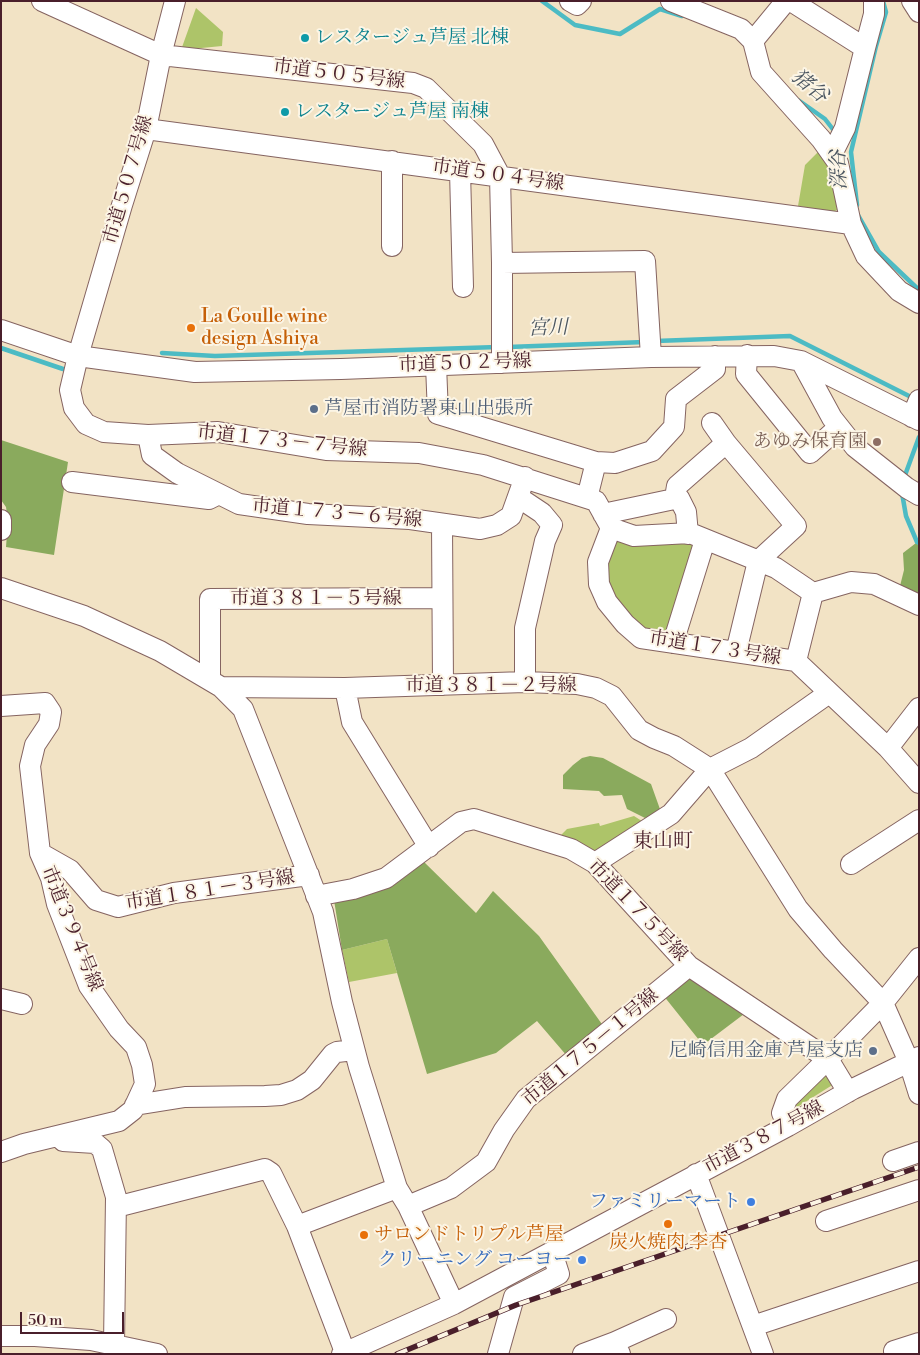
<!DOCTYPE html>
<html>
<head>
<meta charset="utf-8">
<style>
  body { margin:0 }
  #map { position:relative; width:920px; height:1355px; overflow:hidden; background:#f2e3c5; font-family:"Libre Bodoni",serif }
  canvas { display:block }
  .frame { position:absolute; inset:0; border:2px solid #4a1f2b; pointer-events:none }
  .scale { position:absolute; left:20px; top:1312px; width:104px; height:22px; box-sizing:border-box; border:2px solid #4a1f2b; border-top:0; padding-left:6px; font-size:15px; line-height:18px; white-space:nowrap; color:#4a1f2b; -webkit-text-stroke:4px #fcf5e5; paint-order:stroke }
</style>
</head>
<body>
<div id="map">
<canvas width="920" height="1355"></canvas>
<div class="frame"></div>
<div class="scale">50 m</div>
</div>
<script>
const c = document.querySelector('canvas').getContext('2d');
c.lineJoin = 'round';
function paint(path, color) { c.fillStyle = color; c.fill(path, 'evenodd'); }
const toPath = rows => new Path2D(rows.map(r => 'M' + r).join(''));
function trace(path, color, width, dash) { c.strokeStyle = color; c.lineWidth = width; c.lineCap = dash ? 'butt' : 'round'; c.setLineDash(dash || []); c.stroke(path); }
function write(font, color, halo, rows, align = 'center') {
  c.font = font + ' "Libre Bodoni","Noto Serif JP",serif'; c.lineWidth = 4; c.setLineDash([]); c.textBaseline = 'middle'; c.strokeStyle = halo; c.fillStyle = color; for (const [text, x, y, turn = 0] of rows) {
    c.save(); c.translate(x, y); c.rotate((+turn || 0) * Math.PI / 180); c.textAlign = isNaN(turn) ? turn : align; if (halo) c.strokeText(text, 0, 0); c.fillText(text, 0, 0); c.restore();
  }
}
const green = toPath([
  [196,8,223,32,222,46,181,50],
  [819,151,831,168,837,210,833,212,798,206,805,165],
  [616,539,682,539,698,543,671,632,650,634,612,599,605,579,610,542],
  [634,816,645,823,596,855,558,838,567,829,599,823,600,826],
  [387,939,397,973,349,982,342,950],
  [824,1071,834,1084,791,1111,790,1104]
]);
const forest = toPath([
  [1,440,68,462,54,555,6,547,8,521,6,507,1,500],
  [916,543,919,545,919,596,900,586,904,570,903,553],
  [590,756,603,758,651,784,661,812,645,818,627,809,622,795,604,796,599,791,563,789,563,775,573,765,582,758],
  [423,861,476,913,493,891,539,936,604,1027,567,1056,537,1021,496,1053,427,1074,387,939,342,950,334,900],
  [691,974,748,1011,703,1045,663,995]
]);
const stream = toPath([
  [542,1,575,25,620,34,660,9,682,16],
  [798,100,825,119,835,132],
  [857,205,851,152,876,46,886,12,883,1],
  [858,215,879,252,919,290],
  [656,341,790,336,913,398],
  [508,347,645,342],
  [1,348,63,369],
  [162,353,215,356,498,347],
  [904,478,919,437],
  [902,493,906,516,917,542,919,543]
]);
const minor = toPath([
  [42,1,161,55,413,83,426,88,483,144,500,176,502,263,502,363],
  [175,1,161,55,146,129,122,205,78,356,70,390,74,408,86,424,104,432,148,435,218,432,326,450,419,453,483,465,596,501,611,528,598,562,599,584,607,602,625,624,641,638,796,661,888,748,919,783],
  [570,1,577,5,581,1],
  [671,1,741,29,753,41],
  [791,1,865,48,874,14,874,1],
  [912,1,919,12],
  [753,41,761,72,821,139,838,163,851,224,866,256,899,291,919,303],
  [753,41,786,1],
  [146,129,851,224],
  [832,154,845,128,865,48],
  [460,171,463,287],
  [392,246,392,161],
  [502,263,645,261,651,357],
  [1,330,78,356,195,372,341,369,651,357,774,356,801,361,919,420],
  [747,355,746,374,810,453,839,427],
  [801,361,832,418,855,447,907,488,919,495],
  [436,365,438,414,596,462,615,463,652,451,674,427,676,399,715,369,715,356],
  [912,417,919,400],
  [712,423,726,443,796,526,758,561,736,652],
  [148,435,152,455,177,473,239,504,308,514,410,519,480,529,497,525,511,516,525,477],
  [72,482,209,499,219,494],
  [518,497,542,513,552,525,545,541,525,628,525,682],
  [587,498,596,462],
  [675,498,677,486,726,443],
  [603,514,679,498,686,512,688,534],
  [1,520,1,530],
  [442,524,443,685],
  [611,528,634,536,690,533,776,568,813,593,851,582,874,584,919,605],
  [1,588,84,616,160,651,221,687,243,709,323,912,342,1002,359,1067,397,1188,408,1206,454,1304],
  [673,643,705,540],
  [796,661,813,593],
  [210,680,210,599,442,598],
  [221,687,345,688,525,682,577,684,596,688,612,696,639,730,654,738,674,746,710,769,798,909,833,950,883,1003,909,1062,919,1094],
  [345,688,352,722,429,847],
  [1,706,45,703,51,712,49,724,35,745,30,766,40,853,51,878,57,904,89,986,119,1029,136,1047,142,1065,145,1084,133,1110,119,1121,24,1144,1,1152],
  [888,748,919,708],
  [40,853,70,870,96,900,118,907,174,893,309,875],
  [595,863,671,814,710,769,751,748,829,693],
  [851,864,919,820],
  [316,896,353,889,386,878,461,822,474,819,571,849,595,863,689,966,828,1059,848,1092],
  [1,999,22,1004],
  [135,1105,185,1097,265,1096,281,1095,297,1090,312,1080,333,1054,337,1052,354,1050],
  [788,1126,782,1113,787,1099,828,1059,883,1003,919,958],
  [63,1141,95,1143,102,1149,116,1197,114,1345],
  [893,1161,919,1152],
  [696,1174,763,1354],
  [408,1206,451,1188,486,1162,504,1130,526,1099,689,966],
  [116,1207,265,1169,271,1173,297,1226,345,1352],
  [826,1221,919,1190],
  [297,1226,397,1188],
  [753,1326,919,1271],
  [1,1336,35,1336,91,1340,157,1354],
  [615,1342,666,1319],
  [894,1351,919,1343],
  [342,1354,454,1304,788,1126,853,1089,919,1057],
  [498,1354,514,1297,559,1274,552,1252],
  [583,1354,615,1342,620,1354]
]);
const rail = toPath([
  [397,1354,516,1305,919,1167]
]);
const markers = [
  [305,38,5,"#0f9aa8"],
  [285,112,5,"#0f9aa8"],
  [191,328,5,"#e8710a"],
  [314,409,5,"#5c6f8a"],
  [877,442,5,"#8d6e63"],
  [873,1051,5,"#5c6f8a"],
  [751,1202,5,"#3f7fe0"],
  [668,1224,5,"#e8710a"],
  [364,1235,5,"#e8710a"],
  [582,1260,5,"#3f7fe0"]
];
const cultureNames = [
  ["レスタージュ芦屋 北棟",315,38],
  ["レスタージュ芦屋 南棟",295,112]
];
const streetNames = [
  ["市道５０５号線",339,75,7],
  ["市道５０４号線",498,176,8],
  ["市道５０７号線",129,180,-74],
  ["市道５０２号線",465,364,-2],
  ["市道１７３－７号線",282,442,6],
  ["市道１７３－６号線",337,514,5],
  ["市道３８１－５号線",316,599],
  ["市道１７３号線",715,649,9],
  ["市道３８１－２号線",491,686],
  ["市道１８１－３号線",210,891,-9],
  ["市道１７５号線",637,911,46],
  ["市道３９４号線",71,929,68],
  ["市道１７５－１号線",591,1048,-40],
  ["市道３８７号線",764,1138,-28]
];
const foodNames = [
  ["La Goulle wine",201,317],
  ["design Ashiya",201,339],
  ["サロンドトリプル芦屋",374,1235],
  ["炭火焼肉 李杏",668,1243,"center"]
];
const serviceNames = [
  ["芦屋市消防署東山出張所",324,409],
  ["尼崎信用金庫 芦屋支店",863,1051,"right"]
];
const educationNames = [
  ["あゆみ保育園",867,442]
];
const shopNames = [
  ["ファミリーマート",741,1202],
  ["クリーニング コーヨー",572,1260]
];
const waterNames = [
  ["猪谷",809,87,39],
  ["深谷",840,170,-92],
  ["宮川",548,329,-2]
];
const neighbourhoodNames = [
  ["東山町",663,842]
];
paint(green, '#adc469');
paint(forest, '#8aaa5d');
trace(stream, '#4cbbc4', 4.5);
trace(minor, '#856461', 22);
trace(minor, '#fff', 20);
trace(rail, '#4a1f2b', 5.5);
trace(rail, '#fcf5e5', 4, [11]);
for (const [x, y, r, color] of markers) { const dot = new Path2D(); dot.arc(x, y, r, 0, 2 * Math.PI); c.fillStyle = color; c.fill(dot); trace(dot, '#fcf5e5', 2); }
write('19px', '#0d838f', '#fcf5e5', cultureNames, 'left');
write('19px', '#4a1f2b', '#fcf5e5', streetNames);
write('19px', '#c56008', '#fcf5e5', foodNames, 'left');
write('19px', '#4e5e75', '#fcf5e5', serviceNames, 'left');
write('19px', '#785e54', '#fcf5e5', educationNames, 'right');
write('19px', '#366cbe', '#fcf5e5', shopNames, 'right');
write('italic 20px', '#4b5661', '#fcf5e5', waterNames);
write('20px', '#4a1f2b', '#fcf5e5', neighbourhoodNames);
</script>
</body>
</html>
